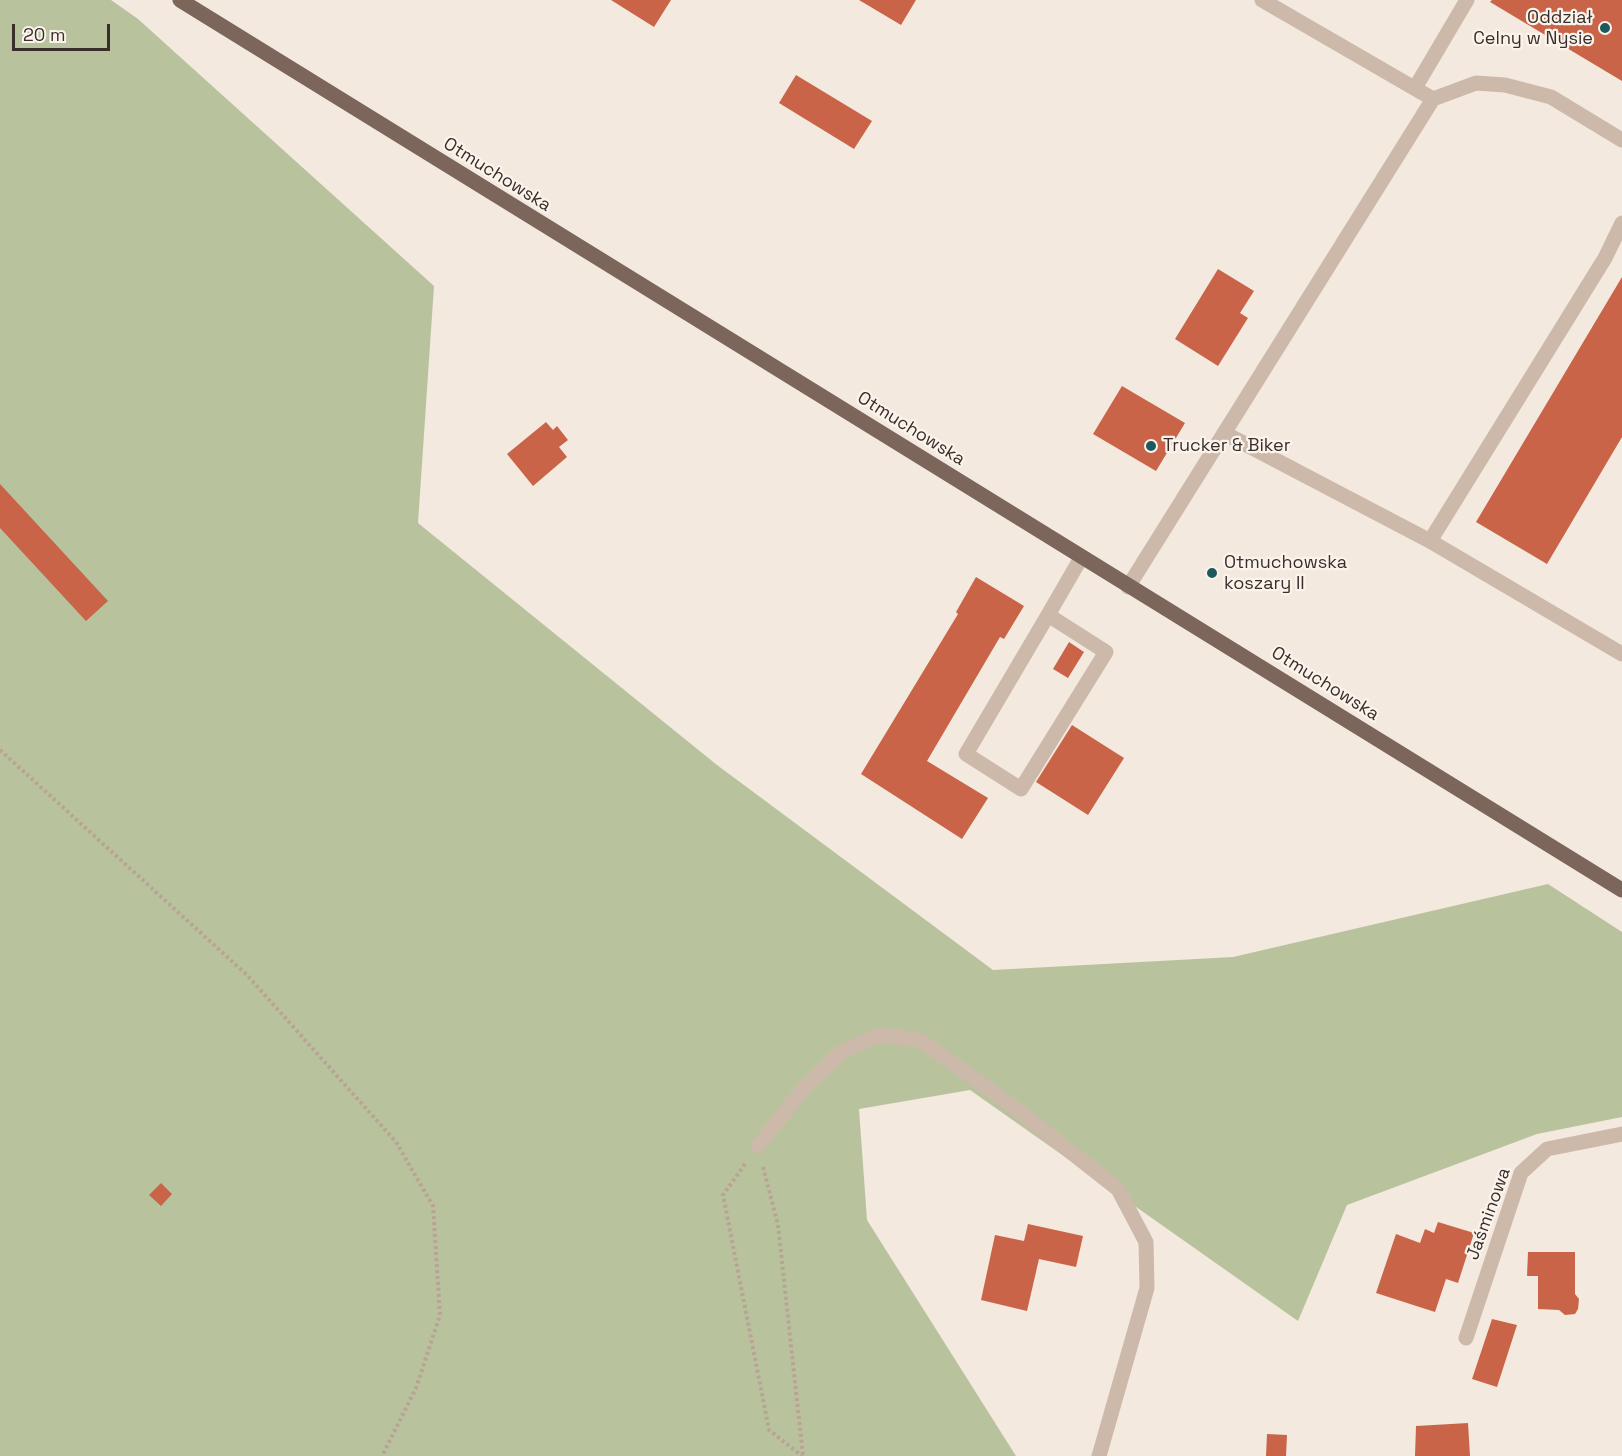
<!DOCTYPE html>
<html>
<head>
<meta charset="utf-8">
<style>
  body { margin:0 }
  #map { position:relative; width:1622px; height:1456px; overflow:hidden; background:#f4e9df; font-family:"Space Grotesk",sans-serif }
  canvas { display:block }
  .scale { position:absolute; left:12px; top:24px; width:98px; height:27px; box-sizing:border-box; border:3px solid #3a2e2a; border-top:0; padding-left:8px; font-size:18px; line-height:21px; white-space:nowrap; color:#3a2e2a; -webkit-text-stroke:4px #fbf4ec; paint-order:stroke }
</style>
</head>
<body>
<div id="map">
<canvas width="1622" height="1456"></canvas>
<div class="scale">20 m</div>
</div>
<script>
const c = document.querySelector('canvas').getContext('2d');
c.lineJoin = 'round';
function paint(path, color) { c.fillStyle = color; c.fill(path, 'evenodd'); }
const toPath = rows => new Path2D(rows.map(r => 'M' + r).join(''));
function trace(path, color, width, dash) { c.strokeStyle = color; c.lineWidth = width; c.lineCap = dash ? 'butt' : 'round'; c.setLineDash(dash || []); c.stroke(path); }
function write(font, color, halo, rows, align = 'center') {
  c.font = font + ' "Space Grotesk",sans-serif'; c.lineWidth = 4.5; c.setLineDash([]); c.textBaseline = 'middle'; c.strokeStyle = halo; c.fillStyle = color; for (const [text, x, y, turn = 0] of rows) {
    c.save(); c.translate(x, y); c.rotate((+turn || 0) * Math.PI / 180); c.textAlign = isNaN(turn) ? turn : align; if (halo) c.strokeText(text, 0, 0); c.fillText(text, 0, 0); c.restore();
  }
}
const green = toPath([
  [0,0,111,0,138,19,434,286,418,523,717,765,993,970,1233,957,1548,884,1622,932,1622,1117,1537,1134,1347,1205,1298,1321,970,1090,859,1109,867,1220,1016,1456,0,1456]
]);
const building = toPath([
  [611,0,671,0,654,27],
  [859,0,916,0,901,25],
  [1492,0,1622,0,1622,81,1490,2],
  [796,75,872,121,854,149,779,103],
  [1218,269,1254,291,1240,313,1248,318,1218,366,1175,339],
  [1622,277,1622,437,1547,564,1476,522],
  [1122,386,1185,423,1156,471,1093,434],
  [546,422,553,430,557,426,568,440,559,447,567,457,533,486,507,454],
  [0,484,108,601,86,621,0,528],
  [976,577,1024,606,1004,639,1000,637,927,761,988,798,962,839,861,774,958,614,956,612],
  [1069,642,1084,652,1068,678,1053,669],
  [1072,725,1124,758,1088,815,1036,782],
  [161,1183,172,1194,161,1206,149,1195],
  [1438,1222,1474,1233,1458,1283,1446,1279,1435,1312,1376,1293,1396,1234,1420,1243,1425,1229,1434,1233],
  [1028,1224,1083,1236,1076,1267,1039,1259,1027,1311,981,1300,995,1235,1024,1241],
  [1528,1252,1575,1252,1575,1294,1579,1299,1578,1309,1575,1314,1565,1315,1559,1310,1538,1309,1538,1276,1527,1276],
  [1492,1319,1517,1325,1497,1387,1472,1379],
  [1468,1423,1470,1456,1415,1456,1416,1426],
  [1267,1434,1287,1435,1286,1456,1266,1456]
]);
const path = toPath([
  [0,750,247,975,396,1142,433,1206,440,1315,416,1388,382,1456],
  [745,1164,723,1195,769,1430,802,1456],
  [763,1167,778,1225,803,1456]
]);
const minor = toPath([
  [1262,0,1433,99,1476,83,1505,85,1551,97,1622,140],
  [1415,88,1467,0],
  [1224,433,1430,541,1622,654],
  [1430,541,1605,258,1622,223],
  [1128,587,1433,99],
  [1048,615,1106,652,1021,789,966,754,1048,615,1081,558],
  [758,1146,804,1088,841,1052,879,1035,920,1040,1007,1102,1118,1189,1146,1242,1147,1288,1099,1456],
  [1466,1338,1521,1173,1547,1149,1622,1134]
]);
const major = toPath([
  [180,0,1622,890]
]);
const markers = [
  [1605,28,6,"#1e5a5d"],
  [1151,446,6,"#1e5a5d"],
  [1212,573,6,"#1e5a5d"]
];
const poiNames = [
  ["Oddział",1593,18,"right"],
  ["Celny w Nysie",1593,39,"right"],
  ["Trucker & Biker",1163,446],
  ["Otmuchowska",1224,563],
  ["koszary II",1224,584]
];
const streetNames = [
  ["Otmuchowska",497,175,32],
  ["Otmuchowska",911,429,32],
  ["Otmuchowska",1325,684,32],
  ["Jaśminowa",1489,1214,-70]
];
paint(green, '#b8c39e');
paint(building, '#c96448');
trace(path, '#b8a394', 4, [3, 3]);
trace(minor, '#ccb9aa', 15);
trace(major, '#7c655b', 15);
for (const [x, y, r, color] of markers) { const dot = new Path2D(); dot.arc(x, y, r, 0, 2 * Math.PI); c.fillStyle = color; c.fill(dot); trace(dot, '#fbf4ec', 2); }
write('18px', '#3a2e2a', '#fbf4ec', poiNames, 'left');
write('18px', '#3a2e2a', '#fbf4ec', streetNames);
</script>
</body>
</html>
